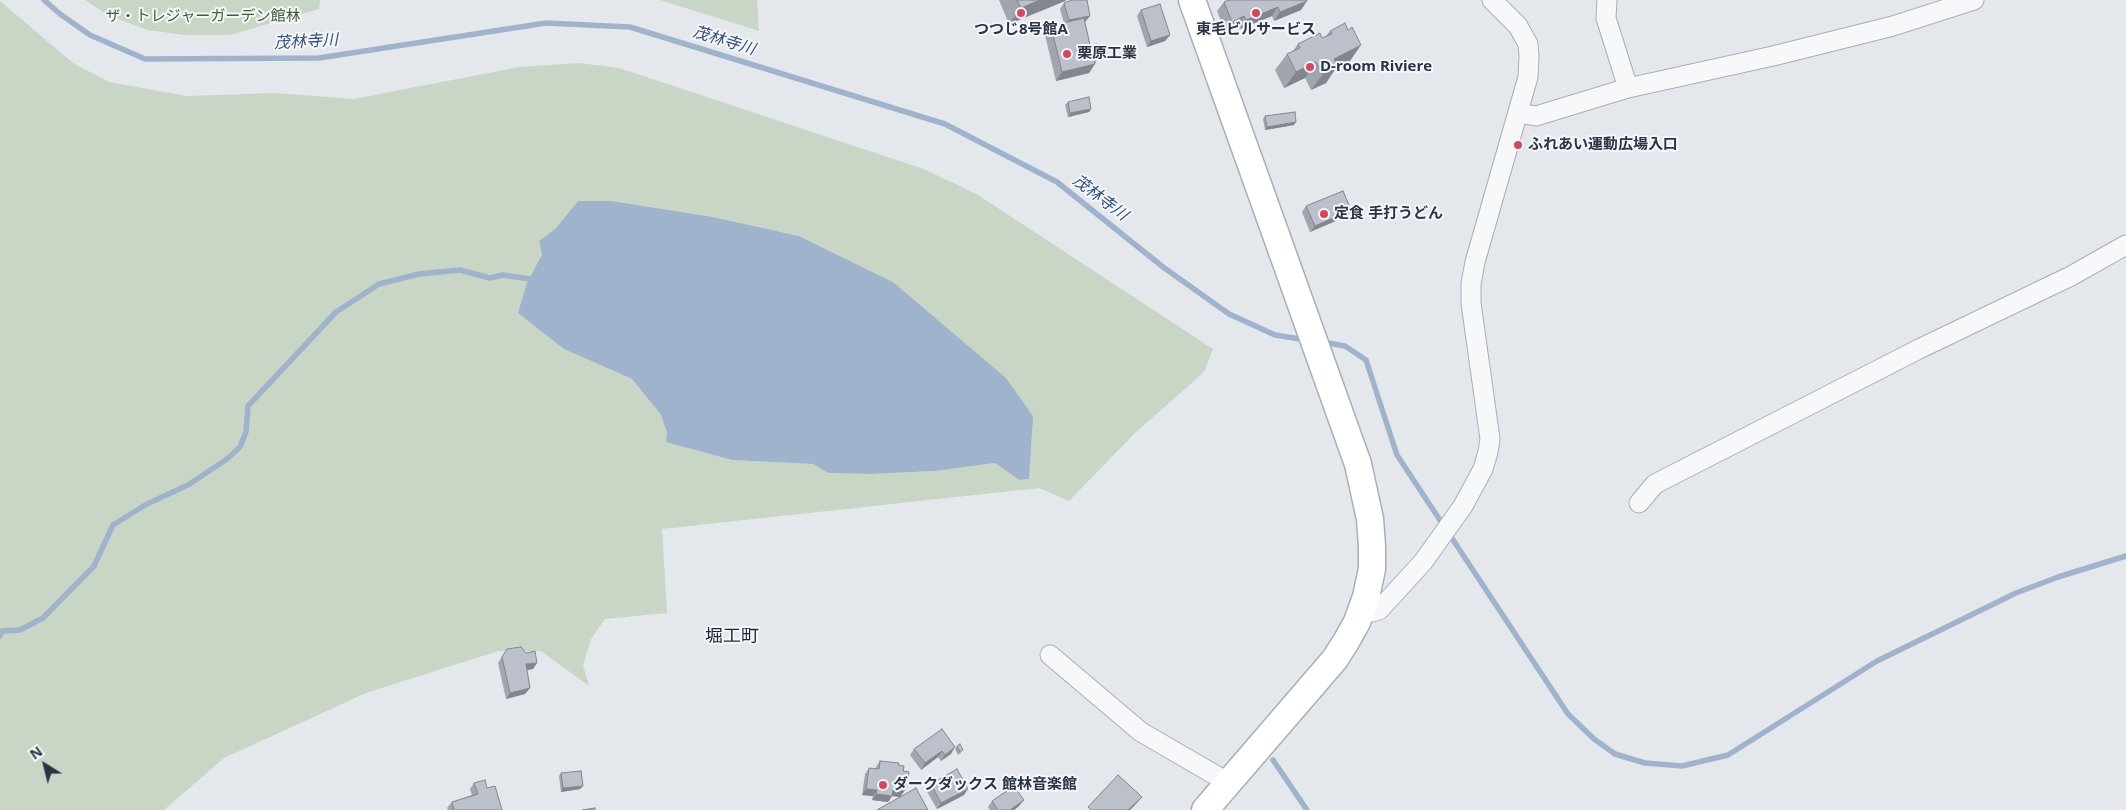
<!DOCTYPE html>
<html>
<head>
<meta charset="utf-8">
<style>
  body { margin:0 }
  #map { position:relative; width:2126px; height:810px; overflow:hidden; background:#e4e7ec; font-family:"Open Sans",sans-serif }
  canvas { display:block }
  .north { position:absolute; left:20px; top:740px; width:50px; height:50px; -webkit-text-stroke:4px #f4f6f9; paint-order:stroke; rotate:324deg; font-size:14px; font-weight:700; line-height:20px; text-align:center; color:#2b3445 }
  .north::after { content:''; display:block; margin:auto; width:18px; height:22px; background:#2b3445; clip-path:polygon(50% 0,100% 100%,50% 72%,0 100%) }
</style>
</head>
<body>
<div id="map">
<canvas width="2126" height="810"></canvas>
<div class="north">N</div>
</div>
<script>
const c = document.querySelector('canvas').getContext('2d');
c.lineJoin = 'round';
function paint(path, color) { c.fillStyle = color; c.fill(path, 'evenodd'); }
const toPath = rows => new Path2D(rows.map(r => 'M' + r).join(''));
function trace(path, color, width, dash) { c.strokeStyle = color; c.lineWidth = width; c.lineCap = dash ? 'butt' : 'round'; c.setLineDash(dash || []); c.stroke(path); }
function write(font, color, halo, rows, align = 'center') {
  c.font = font + ' "Open Sans","Noto Sans JP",sans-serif'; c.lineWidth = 4; c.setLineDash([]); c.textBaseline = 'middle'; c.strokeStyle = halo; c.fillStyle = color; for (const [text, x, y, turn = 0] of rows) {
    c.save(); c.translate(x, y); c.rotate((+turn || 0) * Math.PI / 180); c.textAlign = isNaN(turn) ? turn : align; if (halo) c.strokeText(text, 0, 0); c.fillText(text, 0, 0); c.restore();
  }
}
const green = toPath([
  [85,0,320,0,319,9,230,35,185,35,147,30,106,14],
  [660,0,757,0,759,31],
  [0,1,73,63,109,82,187,96,276,93,353,99,520,67,579,63,619,68,924,169,978,195,1213,349,1204,372,1135,433,1069,501,1039,488,662,529,667,613,605,619,591,639,583,665,589,686,541,651,498,651,366,693,224,758,164,810,0,810],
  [578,201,612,201,713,217,799,236,893,282,1030,452,1029,479,1019,480,995,463,935,471,871,474,828,473,813,464,732,460,667,442,667,433,661,415,632,379,564,349,527,283,542,253,539,241,556,228]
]);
const water = toPath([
  [578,201,612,201,713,217,799,236,893,282,1006,378,1033,416,1029,479,1019,480,995,463,935,471,871,474,828,473,813,464,732,460,666,442,667,433,661,415,632,379,564,349,518,313,527,283,542,254,539,241,556,228]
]);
const stream = toPath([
  [44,0,60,14,90,35,145,59,319,58,546,23,630,27,945,124,1057,182,1163,267,1229,314,1275,335,1306,340],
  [1323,342,1345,346,1366,360,1397,455,1568,714,1594,739,1615,754,1645,763,1682,766,1728,755,1877,661,2016,593,2058,577,2126,556],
  [0,636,2,631,20,630,43,618,94,566,113,525,147,504,188,485,227,459,240,447,246,432,248,406,336,312,379,284,419,274,460,270,490,278,503,275,536,280],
  [1273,760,1307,810]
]);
const street = toPath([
  [1607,0,1606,18,1628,88],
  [1519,113,1536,116,1628,88,1773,56,1893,26,1974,0],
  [1639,503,1655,484,1919,349,2071,276,2126,245],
  [1362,610,1372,612,1379,610,1423,562,1463,506,1483,469,1488,452,1490,439,1471,303,1471,284,1475,262,1528,77,1529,56,1528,44,1518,26,1492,0],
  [1050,655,1141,732,1229,783]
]);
const secondary = toPath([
  [1192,0,1358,464,1370,519,1372,546,1372,569,1366,597,1357,622,1347,640,1335,659,1205,810]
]);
const wall = toPath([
  [999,0,1066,0,1065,1,1009,24],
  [1229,0,1301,10,1274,21,1272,16,1240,29,1238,25,1225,31,1217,11,1224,2],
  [1064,3,1085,22,1090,45,1100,55,1089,73,1056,81,1045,35,1051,26,1064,23,1060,9],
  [1141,10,1170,35,1165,41,1147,47,1137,16],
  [1330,31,1350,61,1336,68,1326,83,1311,90,1305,78,1284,88,1275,70,1287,54,1293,51,1298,44,1322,38,1326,36],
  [1068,102,1091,109,1089,112,1068,117,1065,105],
  [1265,116,1294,125,1265,130,1263,119],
  [1306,206,1351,210,1347,216,1310,232,1302,212],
  [507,649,533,669,527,670,530,688,525,694,506,699,498,663],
  [942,729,951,754,941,761,938,757,921,770,910,755,914,749],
  [957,746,961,753,958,755,955,749],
  [880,761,898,765,903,771,907,787,900,797,892,796,888,802,872,800,873,796,862,795,865,774,869,768,875,769,876,767],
  [561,773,583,786,580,789,561,792,559,776],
  [474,783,487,788,502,810,448,810,447,808,452,802,472,795,470,789],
  [931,784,964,795,937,809,926,790],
  [992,801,1019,806,1014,810,990,810,988,807]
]);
const shadedWall = toPath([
  [1040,0,1066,0,1065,1,1009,24,1021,8],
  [1307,1,1301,10,1274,21,1280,12],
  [1278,7,1272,16,1240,29,1246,20],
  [1090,16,1085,22,1065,26,1069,20],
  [1244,16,1238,25,1225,31,1232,22],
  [1170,35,1165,41,1147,47,1151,41],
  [1361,45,1350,61,1336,68,1326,83,1311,90,1334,59],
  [1100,55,1093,64,1093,56],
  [1316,62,1305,78,1284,88,1296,72],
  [1095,64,1089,73,1056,81,1062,72],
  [1091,109,1089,112,1068,117,1070,113],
  [1296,122,1294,125,1265,130,1267,127],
  [1351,210,1347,216,1310,232,1315,226],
  [537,663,533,669,522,671,526,664],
  [530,688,525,694,506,699,510,693],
  [955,747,951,754,941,761,945,755],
  [942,751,938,757,921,770,925,763],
  [583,786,580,789,561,792,563,788],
  [904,787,907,787,900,797,892,796,888,802,872,800,876,794],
  [866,789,877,790,873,796,862,795],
  [968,789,964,795,937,809,941,803],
  [1142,797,1137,803,1130,810,1128,810],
  [1024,800,1019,806,1014,810,1010,810]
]);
const building = toPath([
  [1017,0,1040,0,1021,8,1017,0],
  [1072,0,1087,0,1090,16,1069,20,1064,3,1072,0],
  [1229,0,1307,0,1307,1,1280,12,1278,7,1246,20,1244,16,1232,22,1224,2,1229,0],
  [1160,4,1170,35,1151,41,1141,10,1160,4],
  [1084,18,1090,45,1097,44,1100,55,1093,56,1095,64,1062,72,1051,26,1084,18],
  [1345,23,1348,30,1352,27,1361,45,1334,59,1338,66,1322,74,1316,62,1296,72,1287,54,1300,48,1298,44,1320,33,1322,38,1332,34,1330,31,1345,23],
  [1089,97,1091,109,1070,113,1068,102,1089,97],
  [1295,112,1296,122,1267,127,1265,116,1295,112],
  [1343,191,1351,210,1315,226,1306,206,1343,191],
  [521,647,526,653,535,651,537,663,526,664,530,688,510,693,502,657,507,649,521,647],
  [942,729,955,747,945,755,942,751,925,763,914,749,942,729],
  [960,744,963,750,960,752,957,746,960,744],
  [880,761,899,763,898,765,904,766,903,771,909,772,907,787,904,787,904,791,893,790,892,796,876,794,877,790,866,789,869,768,879,769,880,761],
  [957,769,968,789,941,803,931,784,957,769],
  [581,771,583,786,563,788,561,773,581,771],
  [1118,775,1142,797,1128,810,1091,810,1088,807,1118,775],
  [485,780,487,788,495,786,502,810,454,810,452,802,478,794,474,783,485,780],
  [1014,786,1024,800,1010,810,998,810,992,801,1014,786],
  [916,788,928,810,877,810,916,788],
  [595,808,595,810,582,810,595,808]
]);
const markers = [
  [1021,13,5,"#d1495b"],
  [1256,13,5,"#d1495b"],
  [1067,54,5,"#d1495b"],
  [1310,67,5,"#d1495b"],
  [1518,145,5,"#d1495b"],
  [1324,214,5,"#d1495b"],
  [883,785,5,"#d1495b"]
];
const parkNames = [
  ["ザ・トレジャーガーデン館林",203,17]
];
const poiNames = [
  ["つつじ8号館A",1021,30,"center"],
  ["東毛ビルサービス",1256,30,"center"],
  ["栗原工業",1077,54],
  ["D-room Riviere",1320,67],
  ["ふれあい運動広場入口",1528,145],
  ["定食 手打うどん",1334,214],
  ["ダークダックス 館林音楽館",893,785]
];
const waterNames = [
  ["茂林寺川",724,41,17],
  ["茂林寺川",306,42,-3],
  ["茂林寺川",1100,198,37]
];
const quarterNames = [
  ["堀工町",732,637]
];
paint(green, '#c9d6c5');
paint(water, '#9fb4cc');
trace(stream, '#9fb4cc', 5.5);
trace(street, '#a9aeb7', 21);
trace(secondary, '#a9aeb7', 29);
trace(street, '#f7f8fa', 19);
trace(secondary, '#fff', 26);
paint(wall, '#a1a5ae');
paint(shadedWall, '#83868d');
paint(building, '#bbc0ca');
trace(building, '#83868d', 1);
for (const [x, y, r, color] of markers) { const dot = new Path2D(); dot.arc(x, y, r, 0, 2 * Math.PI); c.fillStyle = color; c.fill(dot); trace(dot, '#f4f6f9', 2); }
write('15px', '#3f6138', '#f4f6f9', parkNames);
write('bold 15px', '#2b3445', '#f4f6f9', poiNames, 'left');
write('italic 16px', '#34527a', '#f4f6f9', waterNames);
write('18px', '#1d2536', '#f4f6f9', quarterNames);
</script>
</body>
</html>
